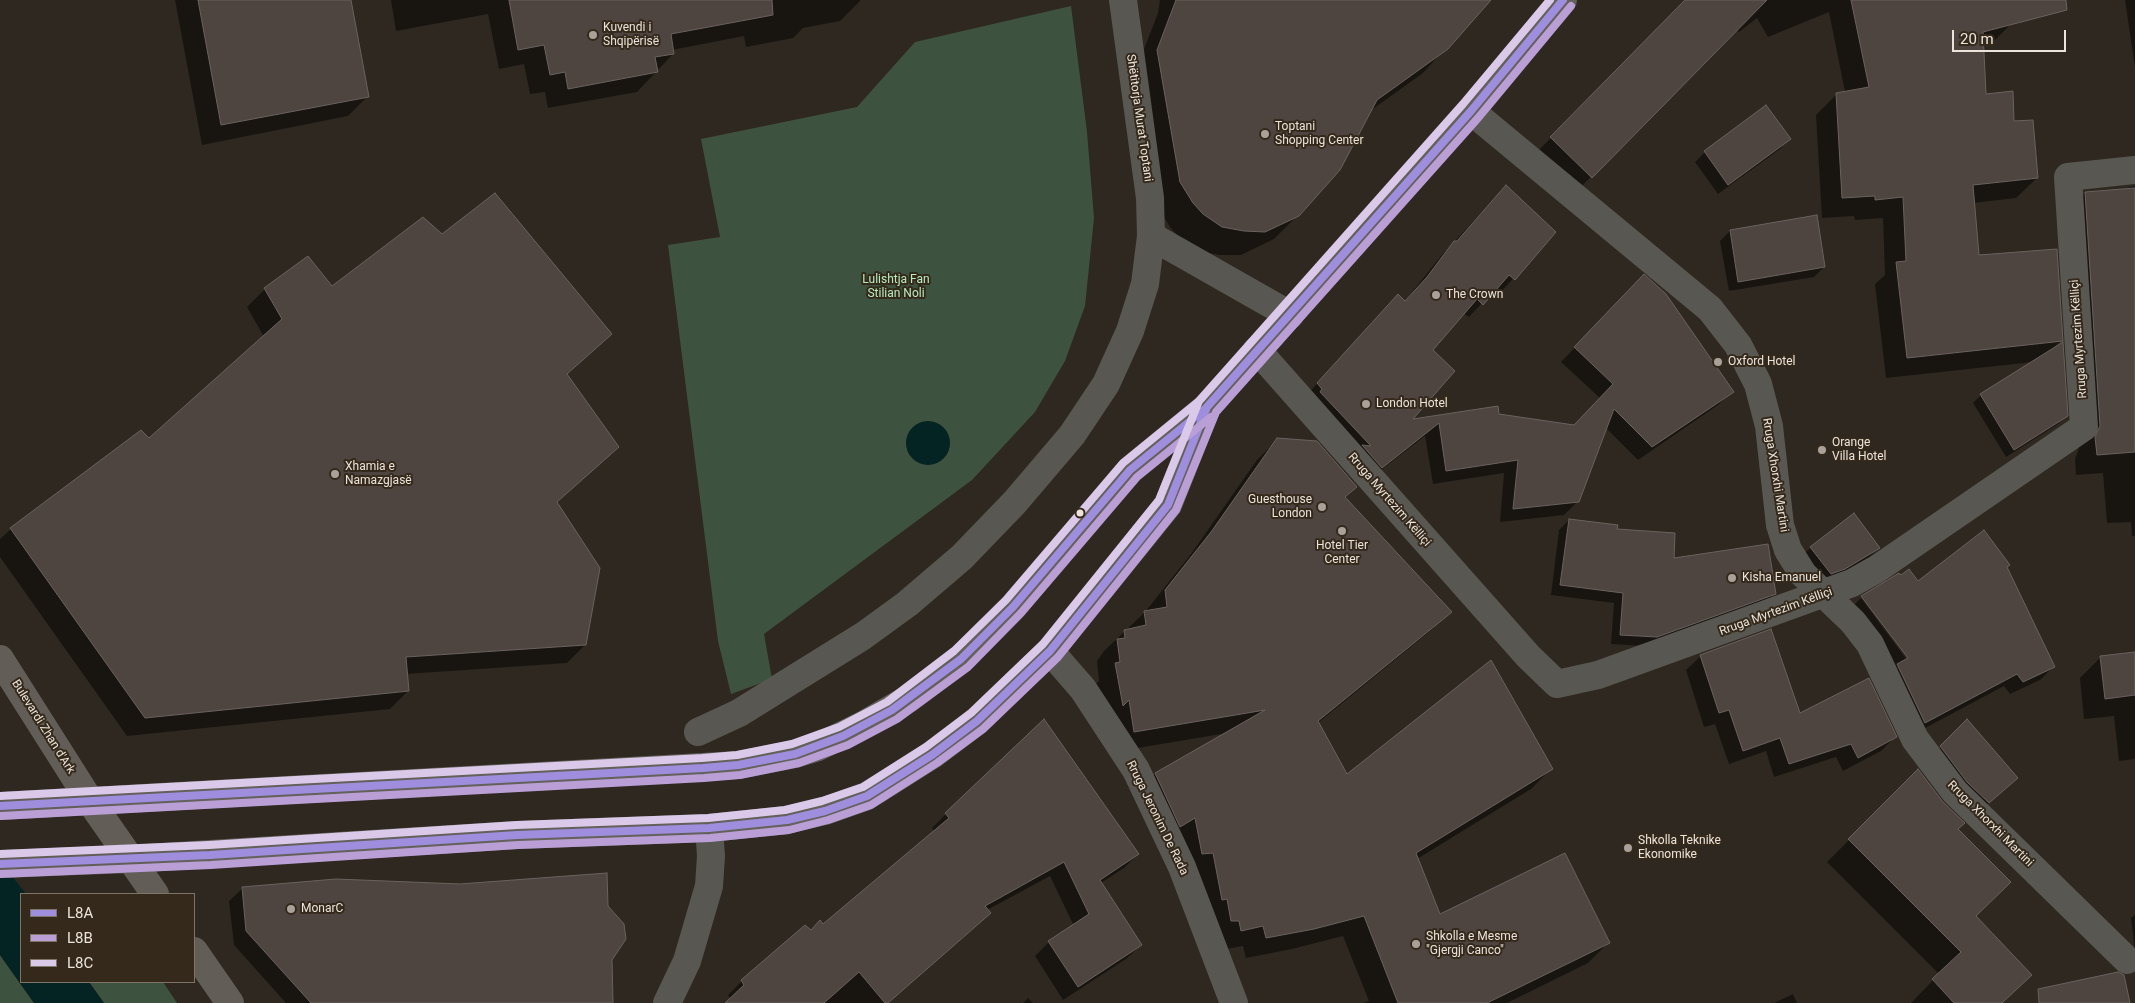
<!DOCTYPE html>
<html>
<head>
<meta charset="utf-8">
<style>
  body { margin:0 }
  #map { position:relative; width:2135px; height:1003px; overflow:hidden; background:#2e2820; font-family:Roboto,sans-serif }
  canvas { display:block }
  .legend { position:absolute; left:20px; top:893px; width:175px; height:90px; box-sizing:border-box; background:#34291a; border:1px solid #7e7467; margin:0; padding:6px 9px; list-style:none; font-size:15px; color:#ece4db }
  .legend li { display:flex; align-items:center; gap:10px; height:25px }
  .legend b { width:25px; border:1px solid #7e7467 }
  .scale { position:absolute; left:1952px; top:30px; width:114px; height:22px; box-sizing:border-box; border:2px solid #ece4db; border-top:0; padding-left:6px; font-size:15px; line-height:18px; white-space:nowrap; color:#ece4db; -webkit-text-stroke:4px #34291a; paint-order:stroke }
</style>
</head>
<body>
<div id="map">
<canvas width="2135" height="1003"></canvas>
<ul class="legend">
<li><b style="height:6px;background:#9e8edd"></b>L8A</li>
<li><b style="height:6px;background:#b99fd6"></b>L8B</li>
<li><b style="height:6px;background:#dac9e9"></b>L8C</li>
</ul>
<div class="scale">20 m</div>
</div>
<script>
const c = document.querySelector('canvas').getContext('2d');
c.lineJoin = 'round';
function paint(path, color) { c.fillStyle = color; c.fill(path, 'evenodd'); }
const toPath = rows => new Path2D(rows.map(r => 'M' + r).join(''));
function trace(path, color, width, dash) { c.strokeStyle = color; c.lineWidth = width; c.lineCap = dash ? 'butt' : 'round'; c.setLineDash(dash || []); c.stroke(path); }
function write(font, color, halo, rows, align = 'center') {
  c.font = font + ' Roboto,sans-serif'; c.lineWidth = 4; c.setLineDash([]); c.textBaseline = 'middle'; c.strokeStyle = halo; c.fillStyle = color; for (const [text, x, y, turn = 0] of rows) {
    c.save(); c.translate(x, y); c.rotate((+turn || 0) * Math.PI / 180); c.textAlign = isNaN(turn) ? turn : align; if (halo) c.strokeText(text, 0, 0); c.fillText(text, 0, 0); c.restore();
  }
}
const green = toPath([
  [1071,6,1087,132,1094,218,1085,306,1065,361,1035,412,972,480,764,634,772,679,731,694,718,641,668,245,720,237,701,139,857,107,915,42],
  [0,955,34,1003,0,1003],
  [89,982,163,982,177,1003,104,1003]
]);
const water = toPath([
  '906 443a22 22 0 1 1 44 0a22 22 0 1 1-44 0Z',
  [0,861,26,894,21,894,21,982,89,982,104,1003,34,1003,0,955]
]);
const shadow = toPath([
  [175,0,350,0,368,96,348,116,202,145],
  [391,0,860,0,860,1,840,21,803,28,793,38,746,47,744,36,672,50,673,54,637,92,548,108,545,92,530,94,524,64,499,69,488,14,396,31],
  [1160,0,1490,0,1423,73,1370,111,1298,215,1274,239,1241,255,1219,255,1199,251,1179,237,1170,227,1157,206,1134,75,1158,13],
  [1687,0,2008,0,2011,24,1990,45,1982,47,1985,95,2013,122,2037,178,2016,198,1973,203,1978,256,2062,340,2054,347,2066,416,2058,424,2006,457,1973,403,1981,395,2033,362,1886,378,1875,284,1885,275,1883,218,1855,220,1854,216,1822,218,1816,115,1837,94,1845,92,1829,12,1768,37,1757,18,1739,32,1736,30,1570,198,1530,159],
  [2124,0,2135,0,2135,68,2125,0],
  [1789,139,1780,149,1718,194,1695,162,1705,152],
  [1506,186,1555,232,1500,293,1495,289,1469,317,1463,313,1431,351,1410,421,1498,416,1574,426,1600,398,1561,362,1630,290,1732,391,1718,405,1638,460,1606,428,1578,501,1564,515,1500,522,1504,473,1433,484,1425,436,1368,480,1304,398,1384,310,1404,302,1441,256],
  [2135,186,2135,536,2132,536,2131,522,2107,523,2103,473,2076,475,2075,459,2079,448,2064,214,2085,193,2114,191],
  [1816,217,1824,267,1814,277,1729,291,1720,241,1730,231],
  [442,236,611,334,566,375,618,447,556,503,585,645,567,663,406,674,408,691,390,709,127,736,0,557,0,539,11,529,149,440,264,337,247,307,265,289,331,288],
  [1278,439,1356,487,1345,498,1450,612,1429,632,1318,723,1347,775,1551,769,1531,789,1417,859,1439,916,1608,943,1588,963,1507,1003,1363,1003,1369,1001,1343,936,1292,949,1246,958,1243,946,1221,950,1135,795,1155,774,1227,733,1114,752,1095,685,1099,681,1097,661,1104,651,1145,612,1191,554,1257,460],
  [1569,520,1616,530,1672,560,1775,593,1765,603,1646,646,1611,644,1614,603,1551,595,1559,530],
  [1811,547,1879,548,1869,557,1834,578,1821,583,1801,557],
  [2006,567,2053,667,2040,680,2010,694,2004,686,1912,735,1849,610,1862,597,1899,574,1918,583],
  [1861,598,1864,598,1912,662,1910,664],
  [2135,653,2135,759,2119,761,2114,716,2084,719,2080,678,2101,657],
  [1701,656,1799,715,1895,737,1881,751,1843,771,1836,757,1774,777,1766,751,1729,764,1715,724,1704,727,1686,670],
  [1967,721,2006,788,1978,812,1931,757],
  [1918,771,1957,830,1974,916,2001,1003,1911,1003,1939,974,1827,862],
  [946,814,1138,854,1124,868,1101,883,1141,945,1126,959,1063,1000,1035,956,1049,942,1074,926,1050,876,987,910,989,913,975,927,888,1003,726,1003,730,999,728,995,742,981,811,931,823,926,935,832,932,828],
  [243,888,612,1003,286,1003,234,945,229,901],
  [2135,915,2135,952,2131,918],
  [1793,994,1797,1003,1774,1003],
  [1028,998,1033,1003,1023,1003]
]);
const building = toPath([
  [198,0,351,0,369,97,221,125,198,0],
  [509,0,772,0,773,15,671,34,674,54,655,57,658,72,568,89,565,72,550,75,544,45,518,50,509,0],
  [1176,0,1491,0,1448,49,1377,100,1340,170,1299,216,1265,232,1244,231,1222,227,1203,214,1193,203,1180,182,1157,50,1176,0],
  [1685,0,1767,0,1592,178,1550,137,1685,0],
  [1851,0,2066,0,2067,10,1983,32,1986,94,2013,91,2014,121,2033,120,2038,178,1973,185,1979,255,2057,249,2063,341,1907,358,1896,262,1906,261,1903,197,1875,200,1875,196,1842,198,1836,93,1869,87,1851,0],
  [1766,105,1791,139,1728,185,1704,151,1766,105],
  [1506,185,1556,232,1515,280,1509,275,1483,305,1477,299,1433,350,1455,371,1413,419,1498,406,1499,414,1574,425,1613,384,1574,347,1644,274,1666,294,1734,392,1652,447,1614,409,1579,502,1513,509,1518,460,1446,471,1439,423,1382,468,1362,445,1371,446,1320,392,1322,389,1317,383,1398,294,1405,301,1427,277,1454,241,1457,241,1506,185],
  [2135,188,2135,452,2097,455,2095,437,2100,426,2085,192,2135,188],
  [495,193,612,334,567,374,619,447,557,502,600,568,586,645,406,657,409,691,145,718,10,528,141,430,149,438,282,319,264,288,308,256,332,286,423,217,442,234,495,193],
  [1817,215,1825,267,1738,282,1730,230,1817,215],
  [2063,342,2068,416,2014,450,1980,394,2063,342],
  [1277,438,1317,441,1357,487,1345,497,1452,612,1318,721,1347,774,1491,660,1553,769,1416,853,1440,914,1565,853,1610,943,1487,1003,1398,1003,1364,916,1314,929,1266,938,1263,926,1241,931,1239,921,1231,921,1227,899,1222,900,1213,853,1202,854,1195,818,1180,827,1155,773,1265,710,1134,732,1129,700,1123,706,1115,663,1120,662,1117,639,1125,638,1124,630,1146,625,1144,611,1167,607,1165,590,1211,532,1277,438],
  [1854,513,1880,548,1845,569,1831,574,1810,547,1854,513],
  [1569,519,1618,525,1617,529,1675,533,1674,558,1768,544,1776,594,1657,637,1620,635,1623,593,1560,585,1569,519],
  [1984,530,2010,565,2007,567,2055,667,2023,682,2017,674,1925,723,1897,664,1908,658,1861,596,1899,573,1901,575,1909,569,1918,581,1984,530],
  [1771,629,1800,713,1869,678,1897,737,1858,758,1851,744,1789,764,1780,738,1743,751,1729,710,1719,713,1700,655,1771,629],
  [2135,652,2135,695,2105,699,2100,656,2135,652],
  [1044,719,1139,854,1100,880,1142,945,1078,987,1048,941,1089,914,1064,862,985,906,991,913,888,1003,885,1003,859,972,824,1003,725,1003,744,985,741,980,805,925,811,930,820,920,823,924,949,818,945,813,1044,719],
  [1967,719,2018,778,1989,803,1967,782,1940,746,1967,719],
  [1918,769,1943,802,1965,823,1958,829,2011,882,1976,916,2032,975,2002,1003,1954,1003,1932,979,1961,952,1848,839,1918,769],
  [607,873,608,906,624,924,626,939,612,960,613,1003,311,1003,246,931,242,887,336,879,460,884,607,873],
  [2118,972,2124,975,2130,1003,2039,1003,2038,989,2118,972]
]);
const street = toPath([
  [1471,111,1710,309,1738,345,1758,384,1769,426,1780,525,1788,550,1803,574,1853,622,1870,644,1915,739,1955,792,2127,960],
  [1151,236,1290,315],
  [1257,350,1528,656,1557,684,1598,675,1852,583,1877,569,2084,427,2068,177,2135,170],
  [1050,651,1083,689,1136,770,1182,867,1234,1003],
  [698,732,739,713,863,636,907,604,962,557,1015,502,1072,435,1106,384,1130,331,1145,284,1151,236,1150,198,1123,0],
  [667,1003,687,961,709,886,711,856,709,828]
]);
const secondary = toPath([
  [90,801,738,765,795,754,818,747,863,725,908,699,961,659,1013,607,1130,470,1207,407,1471,111,1563,0],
  [130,859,517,835,709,828,787,820,825,811,867,796,932,755,977,721,1050,651,1168,505,1206,409]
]);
const primary = toPath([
  [0,659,90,801,155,894],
  [0,806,90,801],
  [0,864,130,859],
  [194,951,230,1003]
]);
const bus1 = toPath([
  [0,806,703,768,738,765,795,754,843,736,892,710,961,659,1013,607,1130,470,1205,409],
  [0,864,210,855,517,835,709,828,787,820,825,811,867,796,932,755,977,721,1050,651,1168,505,1207,407,1471,111,1563,0]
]);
const bus2 = toPath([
  [1,816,704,778,740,775,799,763,848,745,897,719,968,667,1021,613,1137,477,1211,417],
  [0,874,211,865,518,845,710,838,789,830,828,820,871,805,937,763,983,729,1058,657,1176,510,1216,412,1478,118,1571,6]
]);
const bus3 = toPath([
  [0,796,702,758,737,755,792,744,839,727,887,702,954,651,1006,600,1123,463,1199,401],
  [0,854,209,845,517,825,708,818,785,810,822,801,863,787,926,747,971,713,1043,644,1159,500,1199,401,1463,104,1550,0]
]);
const markers = [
  [593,35,5,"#aaa29a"],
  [1265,134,5,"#aaa29a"],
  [1436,295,5,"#aaa29a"],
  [1718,362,5,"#aaa29a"],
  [1366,404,5,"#aaa29a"],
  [1822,450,5,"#aaa29a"],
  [335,474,5,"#aaa29a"],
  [1322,507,5,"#aaa29a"],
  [1080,513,4.5,"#ece4db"],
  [1342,531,5,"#aaa29a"],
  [1732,578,5,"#aaa29a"],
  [1628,848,5,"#aaa29a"],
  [291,909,5,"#aaa29a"],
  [1416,944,5,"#aaa29a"]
];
const poiNames = [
  ["Kuvendi i",603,28],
  ["Shqipërisë",603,42],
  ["Toptani",1275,127],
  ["Shopping Center",1275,141],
  ["The Crown",1446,295],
  ["Oxford Hotel",1728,362],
  ["London Hotel",1376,404],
  ["Orange",1832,443],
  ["Villa Hotel",1832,457],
  ["Xhamia e",345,467],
  ["Namazgjasë",345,481],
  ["Guesthouse",1312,500,"right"],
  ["London",1312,514,"right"],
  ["Hotel Tier",1342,546,"center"],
  ["Center",1342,560,"center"],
  ["Kisha Emanuel",1742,578],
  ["Shkolla Teknike",1638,841],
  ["Ekonomike",1638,855],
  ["MonarC",301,909],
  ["Shkolla e Mesme",1426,937],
  ["\"Gjergji Canco\"",1426,951]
];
const streetNames = [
  ["Shëtitorja Murat Toptani",1139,118,82],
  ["Rruga Myrtezim Këlliçi",2079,339,-94],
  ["Rruga Xhorxhi Martini",1775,475,81],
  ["Rruga Myrtezim Këlliçi",1389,500,49],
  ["Rruga Myrtezim Këlliçi",1776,612,-20],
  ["Bulevardi Zhan d'Ark",43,727,58],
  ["Rruga Jeronim De Rada",1157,818,64],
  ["Rruga Xhorxhi Martini",1990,824,45]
];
const parkNames = [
  ["Lulishtja Fan",896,280],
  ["Stilian Noli",896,294]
];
paint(green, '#3e533f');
paint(water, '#042323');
paint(shadow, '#0007');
paint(building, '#4e4440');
trace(building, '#6a625f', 1);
trace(street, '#595751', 28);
trace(secondary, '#64605a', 28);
trace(primary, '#625e57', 28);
trace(bus1, '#9e8edd', 8);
trace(bus2, '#b99fd6', 8);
trace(bus3, '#dac9e9', 8);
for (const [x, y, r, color] of markers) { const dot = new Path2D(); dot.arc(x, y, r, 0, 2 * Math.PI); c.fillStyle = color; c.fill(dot); trace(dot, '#34291a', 2); }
write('12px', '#ece4db', '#34291a', poiNames, 'left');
write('12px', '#ece4db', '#34291a', streetNames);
write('12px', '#b7ecbf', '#34291a', parkNames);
</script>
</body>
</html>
